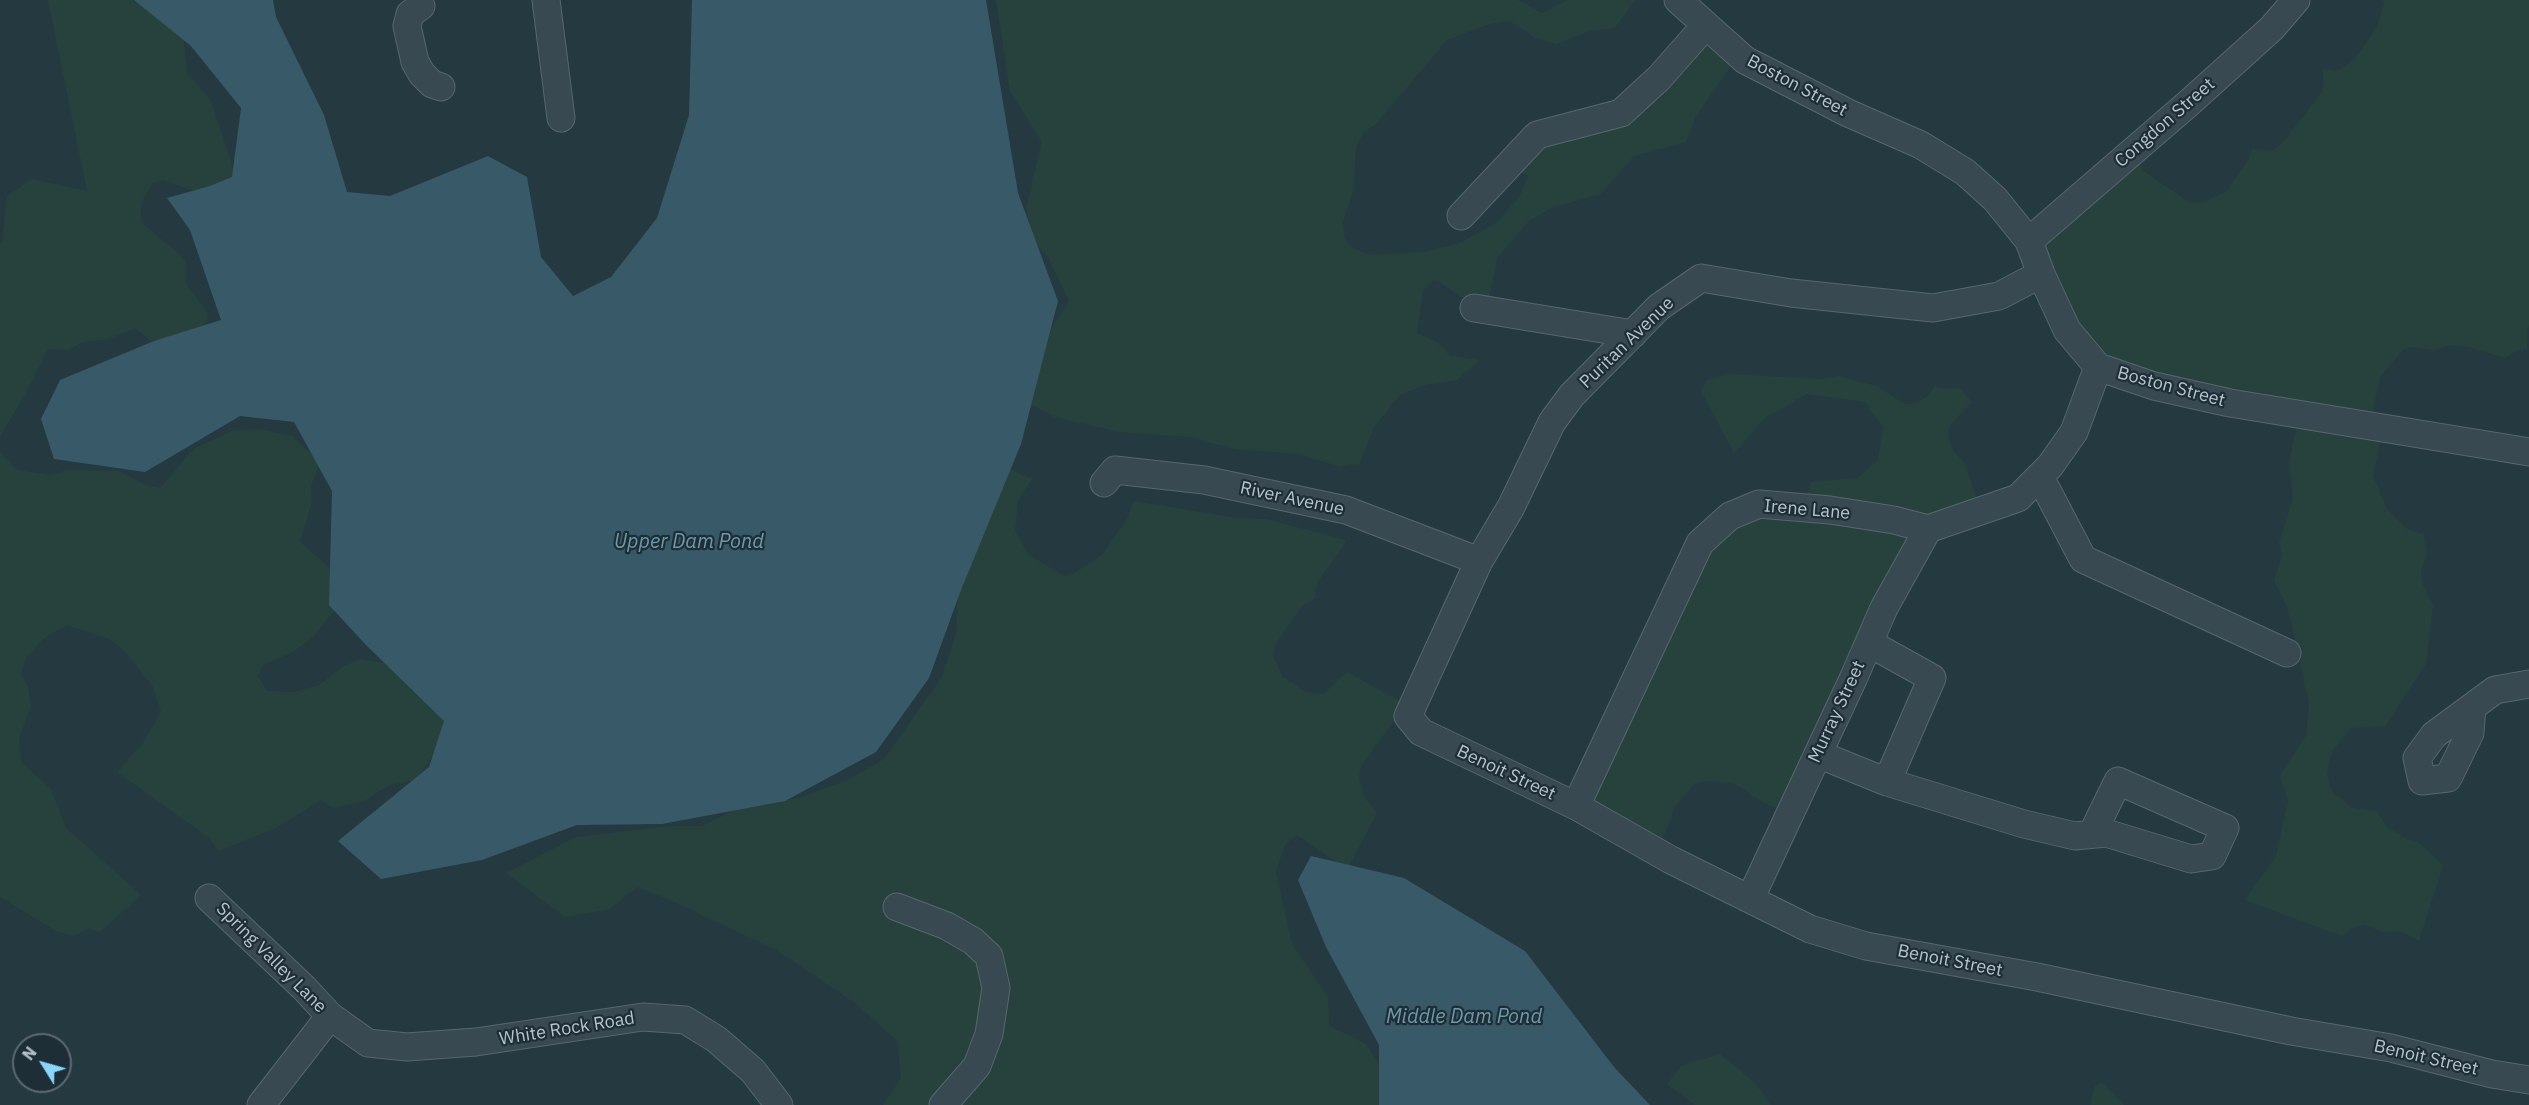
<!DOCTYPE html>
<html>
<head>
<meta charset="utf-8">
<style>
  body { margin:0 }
  #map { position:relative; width:2529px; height:1105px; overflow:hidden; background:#253941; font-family:"IBM Plex Sans",sans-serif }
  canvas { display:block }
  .north { position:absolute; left:12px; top:1033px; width:60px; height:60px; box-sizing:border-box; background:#1e2e36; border:2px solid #5b6a72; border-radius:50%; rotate:307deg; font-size:16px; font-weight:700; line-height:24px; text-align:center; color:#b6c4cb }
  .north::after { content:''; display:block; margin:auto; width:21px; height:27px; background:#8bd5fb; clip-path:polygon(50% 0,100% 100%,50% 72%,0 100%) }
</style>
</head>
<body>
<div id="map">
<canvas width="2529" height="1105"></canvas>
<div class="north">N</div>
</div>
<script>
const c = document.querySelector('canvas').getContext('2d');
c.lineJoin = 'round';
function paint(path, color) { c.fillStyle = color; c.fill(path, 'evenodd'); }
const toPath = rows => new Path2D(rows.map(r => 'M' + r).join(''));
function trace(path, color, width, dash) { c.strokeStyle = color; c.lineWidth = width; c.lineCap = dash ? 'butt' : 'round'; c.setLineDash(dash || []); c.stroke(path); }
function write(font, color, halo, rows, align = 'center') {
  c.font = font + ' "IBM Plex Sans",sans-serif'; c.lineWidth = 4.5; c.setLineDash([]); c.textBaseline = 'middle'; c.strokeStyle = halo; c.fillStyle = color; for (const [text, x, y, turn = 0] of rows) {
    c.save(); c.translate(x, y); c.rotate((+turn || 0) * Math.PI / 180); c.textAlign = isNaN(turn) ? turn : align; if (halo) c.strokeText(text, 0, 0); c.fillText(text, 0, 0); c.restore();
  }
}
const green = toPath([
  [48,0,132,0,182,23,187,73,210,99,231,161,236,183,214,198,163,180,153,183,141,203,141,222,186,260,186,283,207,312,208,319,189,343,155,344,135,328,109,339,82,342,69,350,48,349,25,395,0,436,0,241,2,242,7,196,32,179,87,191],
  [996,0,1518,0,1542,13,1567,0,1635,0,1615,28,1589,31,1556,44,1537,39,1510,21,1489,24,1447,40,1376,124,1363,133,1356,148,1353,191,1343,221,1344,237,1351,247,1370,255,1424,252,1457,244,1495,224,1519,197,1528,176,1518,170,1554,129,1631,97,1643,86,1694,15,1739,55,1696,116,1686,142,1634,156,1601,194,1551,208,1529,221,1497,258,1488,306,1474,306,1438,281,1433,280,1423,290,1417,333,1435,341,1451,356,1479,360,1457,380,1425,385,1400,395,1374,427,1359,465,1349,464,1341,467,1298,454,1235,449,1189,437,1120,432,1054,417,1023,400,1031,361,1069,301,1048,257,1032,239,1026,208,1042,142,1010,91],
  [2383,0,2529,0,2529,325,2527,328,2527,349,2516,351,2505,358,2469,347,2449,345,2434,350,2413,347,2404,349,2380,377,2371,420,2383,429,2373,476,2387,509,2407,529,2423,534,2427,554,2421,570,2423,585,2433,605,2426,664,2385,726,2352,728,2332,751,2327,774,2331,790,2352,808,2377,811,2387,827,2409,840,2417,841,2443,865,2419,941,2401,931,2384,932,2364,925,2351,928,2342,936,2245,900,2276,856,2288,800,2280,776,2306,735,2309,703,2288,609,2274,580,2282,555,2279,542,2293,498,2289,461,2300,412,2099,366,2031,248,2132,155,2145,172,2190,203,2203,202,2227,191,2249,159,2252,149,2272,151,2283,142,2322,92,2324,83,2322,69,2337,71,2355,59,2377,27,2384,4],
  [1727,374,1822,379,1838,376,1877,386,1905,404,1915,403,1927,397,1935,386,1942,389,1960,388,1972,402,1950,425,1948,438,1954,452,1965,463,1978,503,1924,529,1786,811,1766,804,1735,784,1708,781,1695,783,1674,809,1659,849,1576,802,1671,597,1731,514,1803,506,1811,482,1857,478,1878,460,1883,427,1865,402,1807,394,1765,418,1734,453,1701,391,1707,380],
  [260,429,292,436,320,462,311,486,312,502,300,542,338,575,338,606,313,637,293,652,263,665,258,676,267,691,293,692,319,685,342,667,360,659,385,663,455,723,416,780,389,785,366,800,338,807,333,808,321,800,276,828,218,851,208,837,117,772,143,743,161,712,153,687,129,656,110,639,67,625,43,639,26,658,21,674,28,687,31,706,19,738,21,762,51,789,66,828,141,895,100,932,88,928,74,936,56,931,0,897,0,453,17,470,50,475,67,470,119,471,143,484,160,488,193,449,232,431],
  [1003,466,1032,479,1018,500,1015,531,1029,555,1064,576,1074,573,1102,555,1127,519,1134,501,1236,518,1267,519,1345,540,1346,542,1317,583,1315,598,1302,606,1275,645,1273,656,1283,677,1308,693,1323,694,1347,672,1410,707,1396,718,1361,766,1359,777,1364,797,1377,813,1347,870,1297,835,1285,845,1276,871,1292,944,1328,997,1329,1026,1366,1044,1399,1096,1395,1105,883,1105,901,1078,897,1041,855,1003,776,950,677,903,637,887,610,909,565,917,506,873,576,837,672,826,703,826,743,805,798,798,843,782,884,759,942,677,956,634,959,562],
  [1720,1054,1755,1083,1771,1105,1695,1105,1667,1084,1681,1066],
  [2101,1082,2124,1105,2090,1105,2095,1086]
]);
const water = toPath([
  [134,0,273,0,276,17,324,115,347,192,390,196,488,156,527,177,541,257,573,296,611,277,657,218,689,115,692,0,986,0,1018,193,1058,301,1021,444,961,590,929,678,876,752,785,801,662,824,577,825,482,860,381,879,338,841,429,767,444,721,366,645,329,605,332,491,294,422,240,416,145,472,54,459,41,419,60,380,154,341,221,320,190,230,167,198,210,186,232,177,241,108,191,46],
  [1311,856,1404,878,1525,951,1614,1067,1650,1105,1379,1105,1379,1045,1326,947,1298,880]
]);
const minor = toPath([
  [546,0,561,118],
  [1678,0,1745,60,1848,113,1921,145,1965,172,1995,199,2029,241,2041,274,2067,330,2098,367,2154,386,2230,403,2529,452],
  [421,6,410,14,407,26,415,62,422,74,432,84,441,87],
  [1461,216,1537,135,1621,113,1659,78,1705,26],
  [2029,241,2190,102,2272,28,2296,0],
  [2041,274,1999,296,1933,308,1791,293,1701,278,1659,307,1572,395,1552,422,1511,507,1479,561,1408,716,1421,732,1576,806,1671,860,1810,929,1866,946,2037,977,2291,1031,2391,1048,2492,1074,2529,1080],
  [1474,308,1633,334],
  [2040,477,2083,559,2287,653],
  [1104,483,1115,470,1204,480,1346,510,1479,561],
  [1869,643,1932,678,1887,782,2024,824,2075,836,2106,833,2191,859,2212,856,2225,828,2118,781,2092,834],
  [2472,707,2470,733,2448,778,2422,781,2417,758,2434,735,2495,690,2529,684],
  [1818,754,1887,782],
  [1576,806,1700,543,1730,516,1759,504,1830,510,1894,520,1928,529,2018,498,2050,466,2074,432,2098,367],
  [1751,897,1854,677,1884,608,1928,529],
  [209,898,304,988,330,1016,368,1043,407,1047,476,1042,643,1017,685,1020,716,1039,753,1071,779,1105],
  [897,907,947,926,973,941,989,956,996,988,989,1034,977,1066,943,1105],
  [261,1105,330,1016]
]);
const streetNames = [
  ["Boston Street",1797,86,28],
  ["Congdon Street",2165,123,-41],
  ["Puritan Avenue",1627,343,-44],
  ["Boston Street",2171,387,15],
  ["River Avenue",1292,499,12],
  ["Irene Lane",1807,510,5],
  ["Murray Street",1837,712,-65],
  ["Benoit Street",1506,773,25],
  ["Spring Valley Lane",271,958,45],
  ["Benoit Street",1950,961,11],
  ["White Rock Road",567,1029,-9],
  ["Benoit Street",2426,1058,13]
];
const waterNames = [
  ["Upper Dam Pond",689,542],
  ["Middle Dam Pond",1464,1017]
];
paint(green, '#27423d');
paint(water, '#385a68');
trace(minor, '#57676e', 29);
trace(minor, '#394951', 27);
write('18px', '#b6c4cb', '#1e2e36', streetNames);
write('italic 20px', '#6e99ab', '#1e2e36', waterNames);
</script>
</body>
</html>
